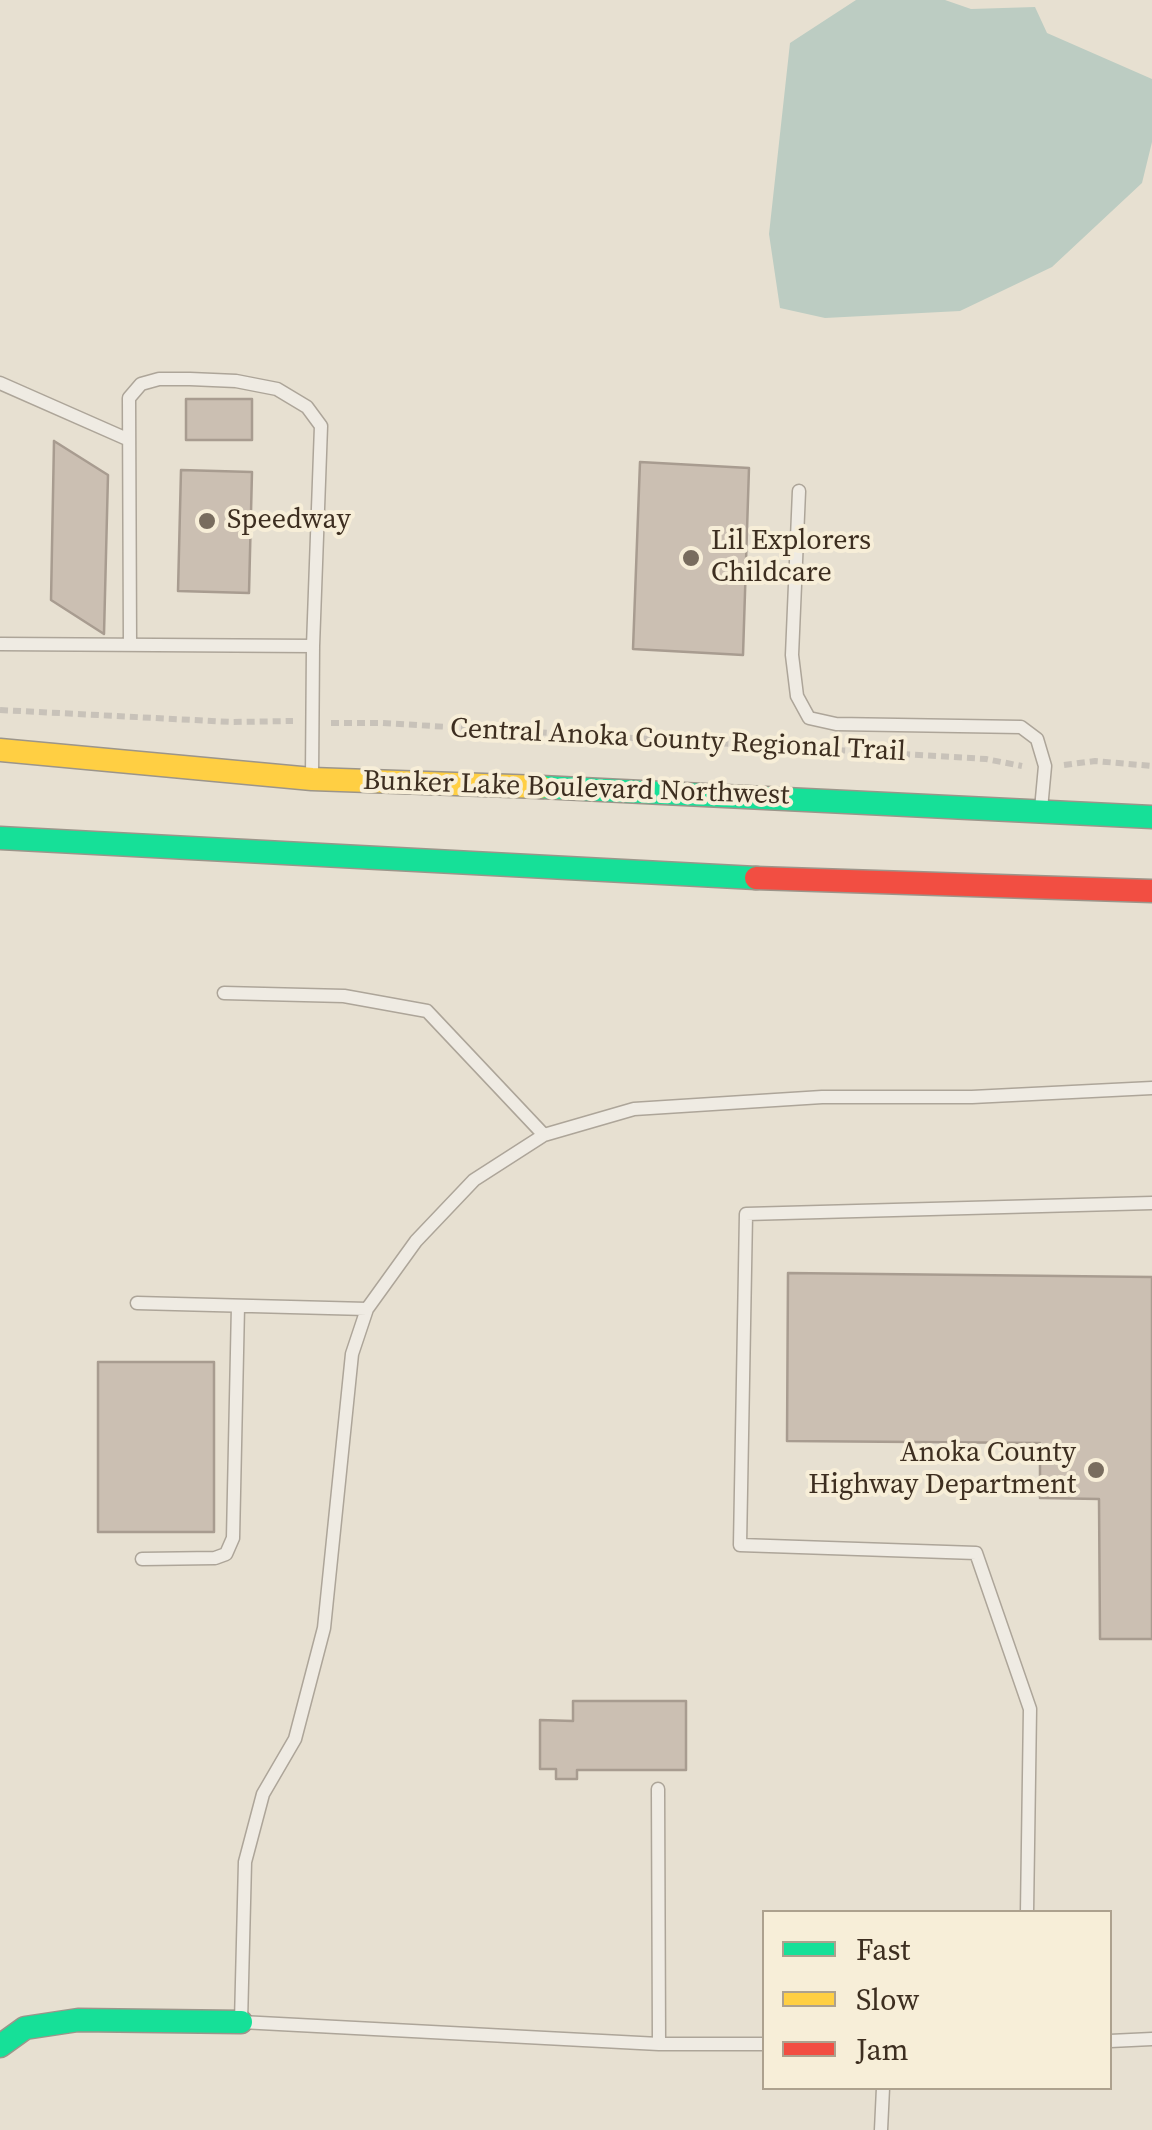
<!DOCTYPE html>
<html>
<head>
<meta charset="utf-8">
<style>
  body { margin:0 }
  #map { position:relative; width:1152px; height:2130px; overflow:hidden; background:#e7e0d1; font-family:"Source Serif 4",serif }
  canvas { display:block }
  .legend { position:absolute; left:762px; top:1910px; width:350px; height:180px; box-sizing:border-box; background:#f7eed8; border:2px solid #ada18e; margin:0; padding:12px 18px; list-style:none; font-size:30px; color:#3d2e20 }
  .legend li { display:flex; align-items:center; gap:20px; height:50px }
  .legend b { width:50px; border:2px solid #ada18e }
</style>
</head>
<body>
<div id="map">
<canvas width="1152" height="2130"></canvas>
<ul class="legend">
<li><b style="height:12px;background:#16e098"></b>Fast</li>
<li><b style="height:12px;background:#ffcf43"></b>Slow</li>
<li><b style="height:12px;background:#f24e42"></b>Jam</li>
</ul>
</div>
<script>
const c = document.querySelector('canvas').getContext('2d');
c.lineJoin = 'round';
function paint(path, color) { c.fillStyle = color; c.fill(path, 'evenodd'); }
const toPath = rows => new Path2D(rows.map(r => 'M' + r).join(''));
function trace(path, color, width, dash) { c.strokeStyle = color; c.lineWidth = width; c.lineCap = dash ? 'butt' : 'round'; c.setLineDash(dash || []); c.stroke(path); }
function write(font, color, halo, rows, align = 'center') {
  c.font = font + ' "Source Serif 4",serif'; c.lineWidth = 8; c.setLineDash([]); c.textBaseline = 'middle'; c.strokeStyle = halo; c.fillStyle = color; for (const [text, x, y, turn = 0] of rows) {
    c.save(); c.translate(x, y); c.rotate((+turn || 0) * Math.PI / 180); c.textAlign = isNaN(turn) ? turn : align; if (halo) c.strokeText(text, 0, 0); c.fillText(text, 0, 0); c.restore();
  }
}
const water = toPath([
  [856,0,945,0,971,9,1035,7,1047,33,1152,79,1152,142,1142,183,1052,267,960,311,825,318,780,308,769,234,790,43]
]);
const building = toPath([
  [186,399,252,399,252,440,186,440,186,399],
  [54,441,108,475,104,634,51,600,54,441],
  [640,462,749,468,743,655,633,649,640,462],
  [181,470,252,472,249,593,178,591,181,470],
  [788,1273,1152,1277,1152,1639,1100,1639,1099,1499,1040,1498,1040,1443,787,1441,788,1273],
  [98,1362,214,1362,214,1532,98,1532,98,1362],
  [573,1701,686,1701,686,1770,577,1770,577,1779,556,1779,556,1769,540,1769,540,1720,573,1721,573,1701]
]);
const path = toPath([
  [0,710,232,722,293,721],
  [331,723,382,723,986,759,1022,766],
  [1064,765,1095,761,1152,766]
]);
const lane = toPath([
  [0,383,127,439],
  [799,491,792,655,797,696,809,718,836,724,1021,727,1037,739,1045,766,1041,809],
  [0,644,313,646,312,776],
  [130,644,129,398,141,384,159,379,190,379,236,381,277,389,307,407,321,426,313,646],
  [224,993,344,996,427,1011,544,1135],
  [137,1303,367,1309],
  [142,1559,215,1558,226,1554,233,1538,238,1306],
  [658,1789,659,2044],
  [1027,1912,1030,1709,976,1553,740,1545,746,1214,1152,1203],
  [1110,2041,1152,2039],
  [764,2044,659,2044,241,2022,245,1862,263,1794,295,1739,324,1628,352,1354,367,1309,416,1241,474,1180,544,1135,634,1109,822,1097,972,1097,1152,1088],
  [881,2130,883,2088]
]);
const fast = toPath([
  [541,787,1152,817],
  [0,838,756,878],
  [0,2046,25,2028,78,2020,241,2022]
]);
const slow = toPath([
  [0,750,312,779,541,787]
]);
const jam = toPath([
  [756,878,1152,891]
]);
const markers = [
  [207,521,10,"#786c5e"],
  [691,558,10,"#786c5e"],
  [1096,1470,10,"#786c5e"]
];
const poiNames = [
  ["Speedway",227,521],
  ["Lil Explorers",711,542],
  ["Childcare",711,574],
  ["Anoka County",1076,1454,"right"],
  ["Highway Department",1076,1486,"right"]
];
const streetNames = [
  ["Central Anoka County Regional Trail",678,741,3],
  ["Bunker Lake Boulevard Northwest",576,789,2]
];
paint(water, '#bcccc2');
paint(building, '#cbbfb2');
trace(building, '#a89c90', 2.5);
trace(lane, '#ada599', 15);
trace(fast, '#9c958a', 25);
trace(slow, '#9c958a', 25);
trace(jam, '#9c958a', 25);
trace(path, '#c8c2b9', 6, [8, 5]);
trace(lane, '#efebe3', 12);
trace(fast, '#16e098', 22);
trace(slow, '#ffcf43', 22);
trace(jam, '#f24e42', 22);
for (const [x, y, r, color] of markers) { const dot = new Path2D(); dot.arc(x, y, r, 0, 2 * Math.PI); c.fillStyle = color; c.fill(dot); trace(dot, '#f7eed8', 4); }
write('28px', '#3d2e20', '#f7eed8', poiNames, 'left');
write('28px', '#3d2e20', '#f7eed8', streetNames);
</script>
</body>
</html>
